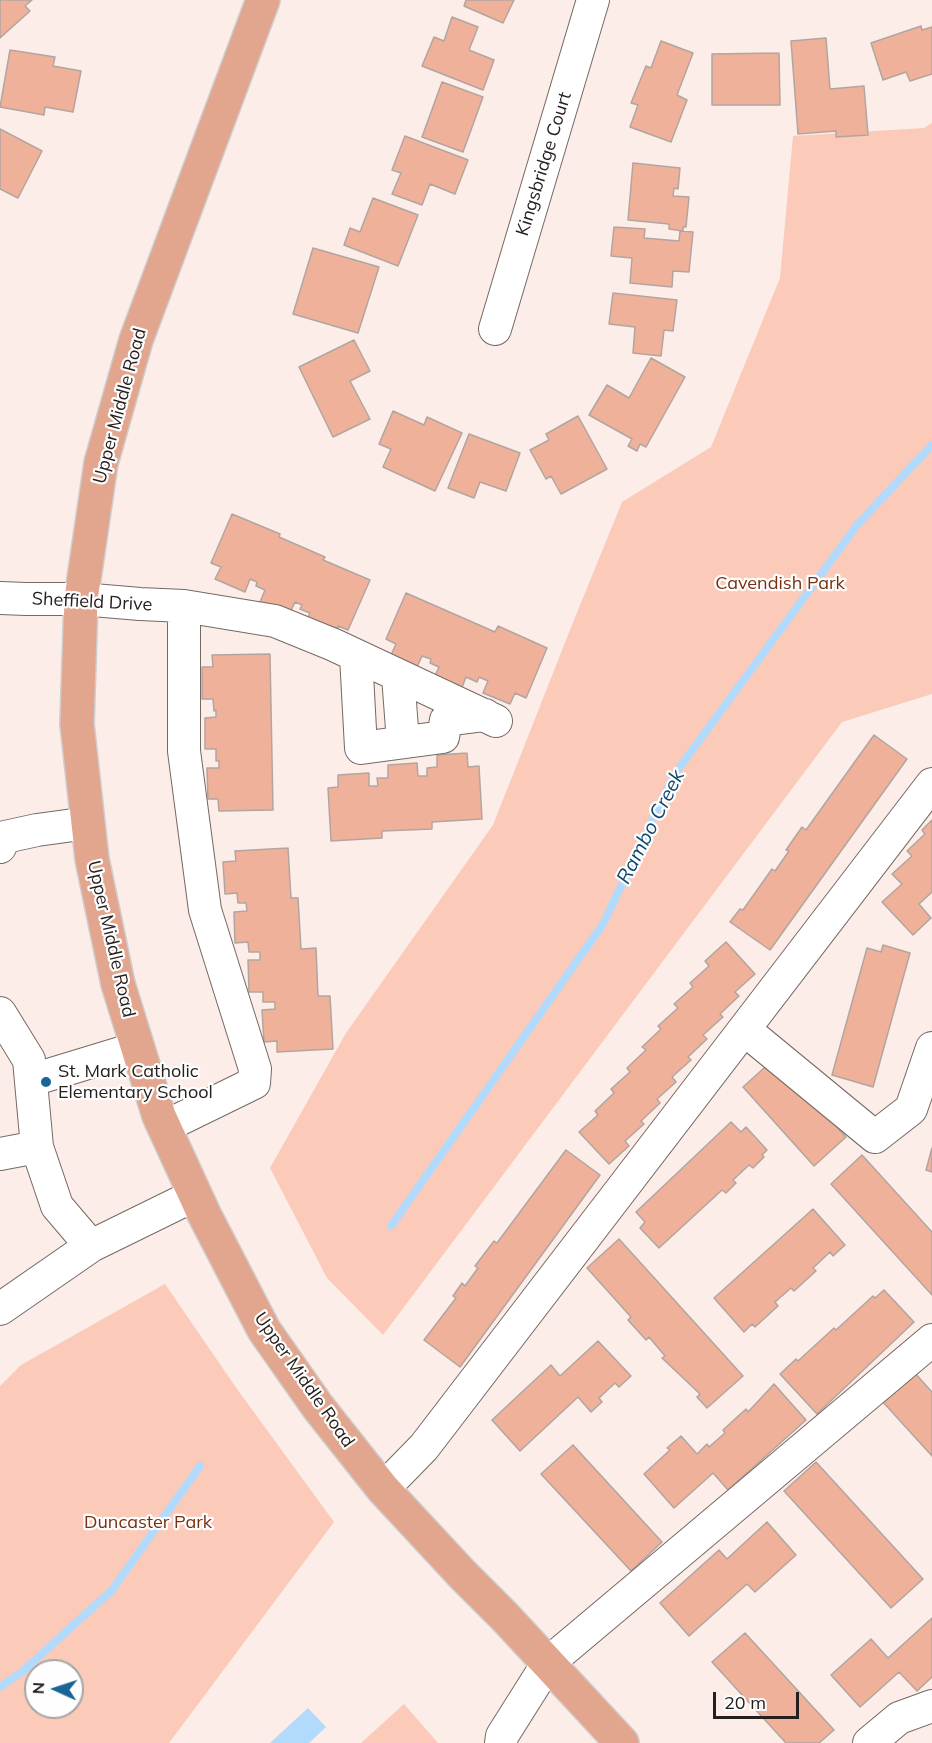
<!DOCTYPE html>
<html>
<head>
<meta charset="utf-8">
<style>
  body { margin:0 }
  #map { position:relative; width:932px; height:1743px; overflow:hidden; background:#fcede8; font-family:Mulish,sans-serif }
  canvas { display:block }
  .north { position:absolute; left:24px; top:1659px; width:60px; height:60px; box-sizing:border-box; background:#fefefe; border:2px solid #a7a5a4; border-radius:50%; rotate:273deg; font-size:16px; font-weight:700; line-height:24px; text-align:center; color:#25201e }
  .north::after { content:''; display:block; margin:auto; width:21px; height:27px; background:#196598; clip-path:polygon(50% 0,100% 100%,50% 72%,0 100%) }
  .scale { position:absolute; left:713px; top:1692px; width:86px; height:27px; box-sizing:border-box; border:3px solid #25201e; border-top:0; padding-left:8px; font-size:18px; line-height:21px; white-space:nowrap; color:#25201e; -webkit-text-stroke:4px #fefefe; paint-order:stroke }
</style>
</head>
<body>
<div id="map">
<canvas width="932" height="1743"></canvas>
<div class="north">N</div>
<div class="scale">20 m</div>
</div>
<script>
const c = document.querySelector('canvas').getContext('2d');
c.lineJoin = 'round';
function paint(path, color) { c.fillStyle = color; c.fill(path, 'evenodd'); }
const toPath = rows => new Path2D(rows.map(r => 'M' + r).join(''));
function trace(path, color, width, dash) { c.strokeStyle = color; c.lineWidth = width; c.lineCap = dash ? 'butt' : 'round'; c.setLineDash(dash || []); c.stroke(path); }
function write(font, color, halo, rows, align = 'center') {
  c.font = font + ' Mulish,sans-serif'; c.lineWidth = 4.5; c.setLineDash([]); c.textBaseline = 'middle'; c.strokeStyle = halo; c.fillStyle = color; for (const [text, x, y, turn = 0] of rows) {
    c.save(); c.translate(x, y); c.rotate((+turn || 0) * Math.PI / 180); c.textAlign = isNaN(turn) ? turn : align; if (halo) c.strokeText(text, 0, 0); c.fillText(text, 0, 0); c.restore();
  }
}
const green = toPath([
  [932,123,932,694,842,722,383,1335,327,1278,270,1168,346,1033,493,825,572,625,622,502,711,447,780,278,793,136,924,128],
  [165,1284,237,1389,334,1522,169,1743,0,1743,0,1386,21,1365],
  [36,1671,72,1671,72,1707,36,1707],
  [404,1704,438,1743,361,1743]
]);
const water = toPath([
  [308,1708,326,1727,309,1743,270,1743]
]);
const stream = toPath([
  [391,1226,603,924,674,775,857,525,932,445],
  [0,1687,23,1671,112,1590,200,1466]
]);
const building = toPath([
  [0,0,32,0,25,6,30,11,0,38,0,0],
  [466,0,514,0,503,23,464,6,466,0],
  [452,17,478,27,469,50,494,60,483,90,422,66,434,37,444,41,452,17],
  [921,26,922,30,932,27,932,74,910,81,906,72,883,80,871,43,921,26],
  [826,38,830,89,864,86,868,135,836,137,836,131,798,134,791,41,826,38],
  [661,41,693,53,677,95,687,100,671,142,630,127,638,105,631,103,646,66,651,68,661,41],
  [10,50,55,57,53,66,81,71,73,112,45,107,44,115,0,107,10,50],
  [779,53,780,105,712,105,712,54,779,53],
  [442,82,483,97,463,152,422,137,442,82],
  [0,129,42,151,18,198,0,189,0,129],
  [405,136,468,160,455,194,430,184,422,205,392,194,401,173,392,170,405,136],
  [633,163,680,168,678,189,674,188,673,196,689,197,686,227,683,227,683,231,669,229,669,224,628,220,633,163],
  [373,198,418,215,398,266,344,245,350,228,360,232,373,198],
  [614,227,645,229,644,238,679,241,680,231,693,232,689,272,673,271,672,287,630,283,632,258,611,256,614,227],
  [313,248,379,267,358,333,293,314,313,248],
  [613,293,677,300,673,331,664,330,661,356,633,353,635,327,609,324,613,293],
  [354,340,370,371,350,381,370,419,333,437,299,367,354,340],
  [651,358,685,377,646,447,640,444,637,451,628,446,632,439,589,415,607,385,629,398,651,358],
  [393,411,424,425,427,417,462,433,435,491,383,467,391,449,379,444,393,411],
  [578,416,607,469,561,494,551,476,546,479,530,450,549,440,546,434,578,416],
  [469,434,520,453,506,491,480,482,474,498,448,488,469,434],
  [232,514,280,534,279,537,325,557,323,560,370,580,348,630,338,626,333,638,304,625,310,613,300,609,302,605,295,602,289,615,260,602,265,590,256,586,257,582,250,579,245,592,215,579,221,567,211,563,232,514],
  [406,593,495,632,498,626,547,648,526,698,515,693,510,704,483,693,488,681,479,677,477,682,466,677,461,690,434,678,439,667,430,663,431,659,422,656,417,667,391,655,396,644,386,639,406,593],
  [270,654,273,810,219,811,218,799,208,799,207,768,219,768,219,761,216,761,216,749,205,749,205,718,216,717,216,710,214,711,213,699,202,699,202,667,213,667,212,655,270,654],
  [874,735,907,759,770,950,730,922,740,909,743,910,772,869,775,871,789,851,786,850,802,827,806,830,874,735],
  [467,753,468,767,479,766,482,819,432,822,432,829,382,831,382,838,331,841,328,788,338,787,338,775,369,773,369,786,378,786,377,778,388,778,388,765,417,763,418,776,427,776,427,768,437,767,437,755,467,753],
  [932,820,932,892,919,904,931,918,913,935,882,902,902,884,892,874,912,856,907,851,925,834,922,830,932,820],
  [288,848,291,898,298,898,301,949,316,948,318,996,330,996,333,1049,277,1052,277,1041,264,1042,262,1010,275,1009,275,1002,263,1002,263,992,249,992,248,960,260,960,260,952,249,952,248,942,235,943,234,912,247,911,246,903,238,903,237,893,225,894,223,862,236,861,235,851,288,848],
  [726,942,755,974,735,992,739,996,720,1014,723,1017,703,1035,707,1039,688,1057,691,1060,672,1077,676,1082,657,1099,660,1103,641,1121,644,1124,625,1141,629,1146,609,1164,579,1132,598,1115,595,1111,614,1093,611,1089,630,1072,627,1068,646,1050,642,1047,661,1029,658,1026,678,1008,674,1004,693,987,690,983,709,966,705,961,726,942],
  [883,945,910,953,873,1087,832,1075,867,948,881,952,883,945],
  [774,1059,846,1137,814,1166,743,1087,774,1059],
  [731,1122,741,1132,746,1127,767,1150,762,1155,764,1157,753,1168,749,1165,733,1180,736,1183,726,1193,722,1190,659,1248,640,1228,645,1222,636,1212,731,1122],
  [932,1148,932,1172,926,1170,932,1148],
  [566,1150,600,1175,460,1367,424,1340,456,1298,453,1296,462,1283,465,1286,478,1268,475,1266,494,1241,497,1243,566,1150],
  [862,1155,932,1232,932,1295,831,1184,862,1155],
  [813,1209,845,1245,833,1256,830,1252,813,1268,816,1271,794,1291,791,1288,775,1302,778,1306,755,1327,752,1324,744,1332,714,1298,813,1209],
  [619,1239,743,1376,707,1408,697,1397,700,1394,662,1358,665,1356,649,1337,646,1340,628,1320,631,1317,587,1268,619,1239],
  [884,1290,914,1322,817,1414,780,1374,796,1359,798,1361,834,1328,836,1330,873,1296,875,1298,884,1290],
  [598,1341,631,1376,619,1387,615,1383,599,1398,602,1402,591,1412,578,1397,520,1451,492,1420,551,1365,560,1376,598,1341],
  [914,1372,932,1392,932,1456,882,1401,914,1372],
  [774,1384,806,1420,728,1490,713,1473,674,1508,644,1474,670,1450,667,1448,681,1436,697,1454,707,1444,709,1447,725,1433,723,1430,746,1409,748,1412,774,1384],
  [573,1445,662,1542,631,1571,541,1474,573,1445],
  [816,1462,923,1579,891,1608,784,1491,816,1462],
  [767,1522,796,1555,755,1592,747,1584,689,1636,660,1603,719,1550,727,1559,767,1522],
  [932,1618,932,1677,917,1691,899,1672,860,1707,831,1675,871,1639,888,1658,932,1618],
  [745,1633,834,1730,819,1743,786,1743,712,1662,745,1633]
]);
const minor = toPath([
  [495,329,593,0],
  [0,598,26,599,81,599,140,604,184,606,275,621,334,645,496,721],
  [356,656,361,748,443,737,446,720,485,715],
  [398,676,403,742],
  [0,847,5,837,37,830,88,823],
  [0,1013,29,1060,37,1147,57,1206,91,1246],
  [745,1030,875,1137,911,1109,932,1048],
  [32,1080,137,1048],
  [164,1127,254,1083,255,1069,205,910,184,751,184,606],
  [0,1154,37,1147],
  [0,1309,91,1246,195,1195],
  [383,1489,424,1447,932,784],
  [501,1743,502,1736,548,1663,932,1340],
  [869,1743,899,1718,932,1706]
]);
const major = toPath([
  [263,0,136,340,101,463,81,599,77,724,92,859,118,984,159,1116,204,1214,264,1330,318,1407,383,1489,462,1574,505,1617,622,1743]
]);
const markers = [
  [46,1082,6,"#196598"]
];
const streetNames = [
  ["Kingsbridge Court",544,164,-73],
  ["Upper Middle Road",120,406,-75],
  ["Sheffield Drive",92,602,3],
  ["Upper Middle Road",111,939,77],
  ["Upper Middle Road",304,1380,55]
];
const parkNames = [
  ["Cavendish Park",780,584],
  ["Duncaster Park",148,1523]
];
const poiNames = [
  ["St. Mark Catholic",58,1072],
  ["Elementary School",58,1093]
];
const waterNames = [
  ["Rambo Creek",651,827,-63]
];
paint(green, '#fbcab8');
paint(water, '#b1dafc');
trace(stream, '#b1dafc', 8);
paint(building, '#f0b19a');
trace(building, '#b2a5a0', 1.5);
trace(minor, '#756964', 34);
trace(major, '#cfcece', 36);
trace(minor, '#fff', 32);
trace(major, '#e2a68e', 33);
for (const [x, y, r, color] of markers) { const dot = new Path2D(); dot.arc(x, y, r, 0, 2 * Math.PI); c.fillStyle = color; c.fill(dot); trace(dot, '#fefefe', 2); }
write('18px', '#25201e', '#fefefe', streetNames);
write('18px', '#782f10', '#fefefe', parkNames);
write('18px', '#25201e', '#fefefe', poiNames, 'left');
write('italic 20px', '#0d4870', '#fefefe', waterNames);
</script>
</body>
</html>
